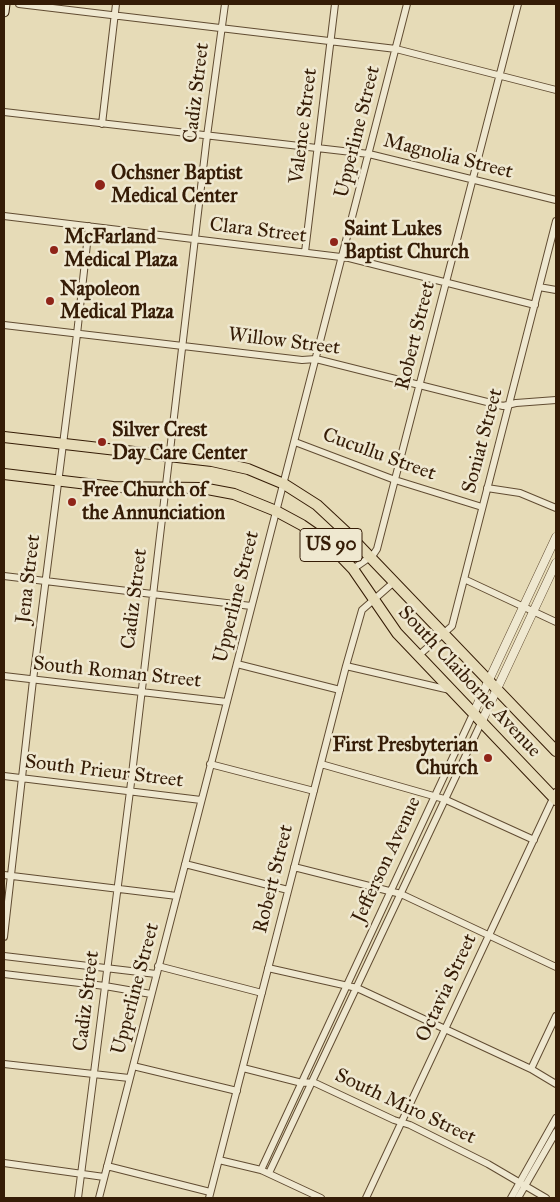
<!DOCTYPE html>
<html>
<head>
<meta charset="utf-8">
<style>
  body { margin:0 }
  #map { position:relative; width:560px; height:1202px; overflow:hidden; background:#e6dbb7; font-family:"IM FELL Great Primer",serif }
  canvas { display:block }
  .frame { position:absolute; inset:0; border:5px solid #351c06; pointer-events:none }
</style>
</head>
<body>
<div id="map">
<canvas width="560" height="1202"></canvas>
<div class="frame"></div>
</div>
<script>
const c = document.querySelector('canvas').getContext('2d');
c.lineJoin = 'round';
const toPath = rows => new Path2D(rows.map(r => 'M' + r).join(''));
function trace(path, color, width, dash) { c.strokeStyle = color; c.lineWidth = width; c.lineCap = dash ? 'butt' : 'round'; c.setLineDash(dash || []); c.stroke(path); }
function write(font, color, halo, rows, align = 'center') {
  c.font = font + ' "IM FELL Great Primer",serif'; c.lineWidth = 5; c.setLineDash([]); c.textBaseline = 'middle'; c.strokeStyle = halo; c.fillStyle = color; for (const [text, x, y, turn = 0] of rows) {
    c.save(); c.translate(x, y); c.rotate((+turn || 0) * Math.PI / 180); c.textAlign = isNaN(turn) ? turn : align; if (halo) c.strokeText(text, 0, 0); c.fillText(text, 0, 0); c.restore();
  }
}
const minor = toPath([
  [19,4,396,49,556,90],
  [4,112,369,154,556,200],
  [102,124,116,4],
  [4,216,349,258,535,305],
  [305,252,335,4],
  [539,287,556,290],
  [4,325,302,360,316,359,503,406,516,403,556,400],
  [295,442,395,480,482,507],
  [487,488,520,493,556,508],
  [353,569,373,555,377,549,518,4],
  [4,576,251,606],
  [464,579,556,622],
  [418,656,452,626,556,221],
  [237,664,340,690],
  [346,666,450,690],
  [4,676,227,702],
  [210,764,314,791],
  [321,764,444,799,534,840],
  [4,776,201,800],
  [185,864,288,890],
  [294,867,401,894,556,967],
  [4,875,177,896],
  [4,937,33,680,77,334,89,226],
  [4,956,156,974],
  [158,966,262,993],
  [268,968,357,988,531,1069,556,1084],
  [4,974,105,986,151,994],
  [4,1064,129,1078],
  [133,1066,237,1091],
  [243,1068,302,1083,313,1082,394,1120,410,1125,488,1164,546,1198],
  [531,1069,556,1016],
  [219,1160,261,1170,321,1198],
  [4,1163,104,1177],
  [107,1166,210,1192],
  [261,1170,473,714],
  [269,1173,481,723],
  [78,1198,130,791,207,136,225,4],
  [99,1198,407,4],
  [209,1198,346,666,362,610,394,582],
  [366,1198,556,792],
  [511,1198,556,1118],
  [518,1198,556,1132]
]);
const tertiary = toPath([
  [473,714,556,537],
  [481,723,556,563]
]);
const secondary = toPath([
  [4,12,5,4]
]);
const primary = toPath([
  [4,437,212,461,248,469,284,484,317,505,347,533,556,751],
  [4,474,113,487,202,488,234,494,276,511,302,525,328,543,353,569,397,633,556,800]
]);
const markers = [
  [100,185,6,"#8f2418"],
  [334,242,5,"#8f2418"],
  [54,250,5,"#8f2418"],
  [50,301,5,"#8f2418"],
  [102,442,5,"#8f2418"],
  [72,502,5,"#8f2418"],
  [488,758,5,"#8f2418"]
];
const shields = [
  [331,545,62]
];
const shieldNames = [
  ["US 90",331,545]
];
const streetNames = [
  ["Cadiz Street",197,93,-83],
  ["Valence Street",304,126,-83],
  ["Upperline Street",358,132,-76],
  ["Magnolia Street",448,157,14],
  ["Clara Street",258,231,7],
  ["Robert Street",416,336,-76],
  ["Willow Street",284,342,7],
  ["Soniat Street",483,441,-75],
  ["Cucullu Street",379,455,20],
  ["Jena Street",29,579,-83],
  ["Upperline Street",237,597,-76],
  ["Cadiz Street",135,599,-83],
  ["South Roman Street",117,673,6],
  ["South Claiborne Avenue",469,682,47],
  ["South Prieur Street",104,772,7],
  ["Jefferson Avenue",387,860,-65],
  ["Robert Street",274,879,-76],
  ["Octavia Street",447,988,-65],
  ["Upperline Street",136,989,-75],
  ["Cadiz Street",87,1001,-83],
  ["South Miro Street",405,1107,25]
];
const poiNames = [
  ["Ochsner Baptist",111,174],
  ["Medical Center",111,197],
  ["Saint Lukes",344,230],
  ["Baptist Church",344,253],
  ["McFarland",64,238],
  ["Medical Plaza",64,261],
  ["Napoleon",60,290],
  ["Medical Plaza",60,313],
  ["Silver Crest",112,431],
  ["Day Care Center",112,454],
  ["Free Church of",82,491],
  ["the Annunciation",82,514],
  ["First Presbyterian",478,746,"right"],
  ["Church",478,769,"right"]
];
trace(minor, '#614c32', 8);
trace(tertiary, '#614c32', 9);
trace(secondary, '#351c06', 11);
trace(primary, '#351c06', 12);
trace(minor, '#efe8d0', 6);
trace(tertiary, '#efe8d0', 8);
trace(secondary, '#efe8d0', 9);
trace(primary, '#e6dbb7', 10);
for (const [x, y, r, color] of markers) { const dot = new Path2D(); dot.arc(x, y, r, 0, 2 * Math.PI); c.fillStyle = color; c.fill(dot); trace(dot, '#efe8d0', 2); }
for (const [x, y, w] of shields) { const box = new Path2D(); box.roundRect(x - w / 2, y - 16.5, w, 33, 4); c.fillStyle = '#efe8d0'; c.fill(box); trace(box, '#351c06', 1); }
write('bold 19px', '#351c06', null, shieldNames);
write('20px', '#351c06', '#efe8d0', streetNames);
write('bold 20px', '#351c06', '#efe8d0', poiNames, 'left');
</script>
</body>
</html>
